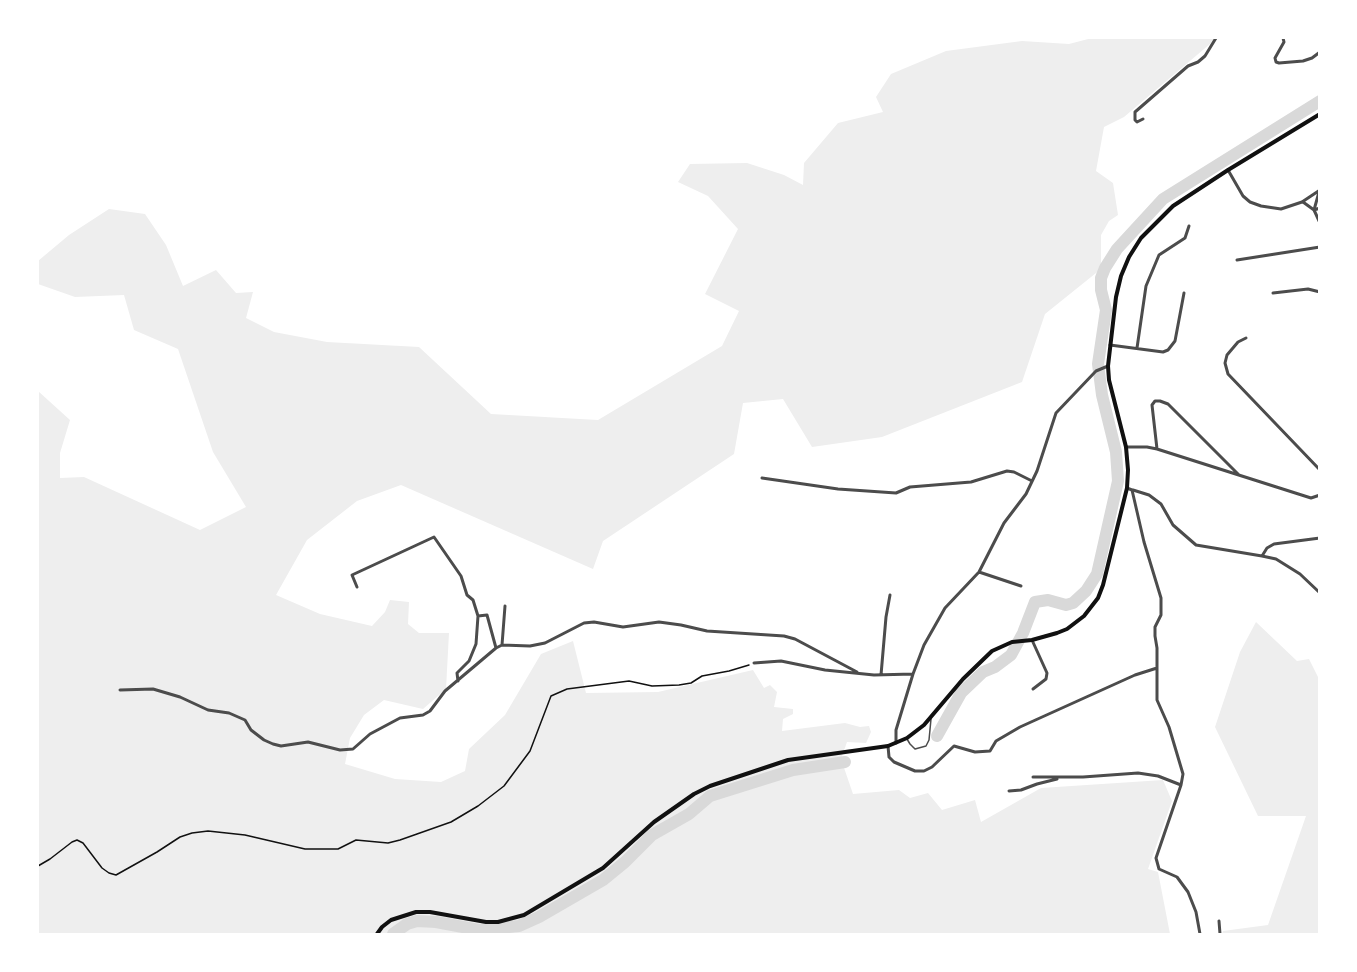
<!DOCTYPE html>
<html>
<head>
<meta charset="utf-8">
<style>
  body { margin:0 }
  #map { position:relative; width:1357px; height:972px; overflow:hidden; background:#fff; font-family:Overpass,sans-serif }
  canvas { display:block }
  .frame { position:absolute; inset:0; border:39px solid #fff; pointer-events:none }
</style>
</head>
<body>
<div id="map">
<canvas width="1357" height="972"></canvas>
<div class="frame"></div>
</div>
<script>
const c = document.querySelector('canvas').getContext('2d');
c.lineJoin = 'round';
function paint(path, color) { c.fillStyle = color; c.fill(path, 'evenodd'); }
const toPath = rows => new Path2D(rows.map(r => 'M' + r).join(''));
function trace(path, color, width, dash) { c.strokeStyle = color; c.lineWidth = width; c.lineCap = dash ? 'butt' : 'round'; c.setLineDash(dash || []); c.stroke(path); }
const green = toPath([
  [1092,38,1217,38,1124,117,1104,127,1096,171,1113,183,1118,215,1109,221,1101,235,1101,269,1045,314,1022,382,882,437,812,447,783,399,743,403,734,454,603,541,593,569,401,485,357,501,307,540,276,595,320,614,372,626,385,612,390,600,409,602,408,624,419,633,449,633,446,689,423,709,384,700,364,715,350,738,345,764,395,779,441,782,465,771,469,749,505,715,541,654,573,641,586,693,658,692,753,670,764,688,770,685,777,692,774,707,793,709,793,714,783,719,782,731,845,723,860,727,869,726,871,732,866,743,847,742,841,759,853,794,899,790,910,798,928,793,942,810,975,800,981,822,1041,788,1163,780,1172,801,1148,869,1158,872,1170,934,38,934,38,391,70,420,60,453,60,478,84,477,200,530,246,507,213,452,178,349,134,330,124,295,75,297,38,284,38,261,69,235,109,209,145,214,166,245,183,286,216,270,236,293,253,292,246,318,274,332,327,342,419,347,491,414,598,420,722,346,739,311,705,294,738,229,708,196,678,182,690,164,747,163,784,175,803,185,804,163,838,123,883,112,876,97,891,74,946,51,1022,41,1069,44],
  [1256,622,1297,661,1309,659,1319,679,1319,934,1222,934,1223,931,1268,925,1306,816,1258,816,1215,727,1240,652]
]);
const river = toPath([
  [937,736,961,693,983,672,995,667,1011,655,1023,633,1035,602,1048,600,1066,605,1073,603,1086,591,1097,574,1118,481,1116,452,1102,395,1098,364,1106,310,1101,290,1101,278,1105,268,1117,249,1163,199,1320,101],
  [393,934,407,924,417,921,436,922,479,930,519,926,539,917,603,880,625,862,652,835,689,814,710,796,793,770,845,762]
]);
const path = toPath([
  [38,866,50,859,72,842,77,840,83,843,102,868,109,873,116,875,157,852,180,837,192,833,208,831,245,835,305,849,338,849,356,840,388,843,400,840,451,822,478,806,504,786,530,751,551,696,567,689,629,681,652,686,679,685,691,683,702,676,729,671,749,665]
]);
const service = toPath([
  [907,739,910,744,915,749,926,746,929,740,931,719]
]);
const minor = toPath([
  [1283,38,1284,42,1275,58,1276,62,1279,63,1303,61,1312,58,1320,52],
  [1143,119,1137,122,1135,120,1135,112,1188,66,1198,62,1205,56,1216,38],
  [1228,170,1243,196,1250,202,1261,206,1281,209,1302,202,1320,190],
  [1303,202,1314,210,1320,223],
  [1314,210,1319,192],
  [1314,210,1320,208],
  [1237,260,1320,247],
  [1273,293,1308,289,1320,292],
  [1246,338,1238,342,1227,355,1225,363,1228,374,1320,470],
  [1110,345,1163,352,1168,350,1175,341,1184,293],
  [1137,348,1146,286,1159,255,1185,238,1189,226],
  [1126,447,1147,447,1157,449,1311,498,1320,495],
  [1157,449,1152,405,1155,401,1160,401,1168,404,1239,475],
  [762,478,838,489,896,493,910,487,971,482,1007,471,1014,472,1032,481],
  [1127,488,1132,490,1144,542,1161,598,1161,615,1155,627,1155,636,1157,648,1157,700,1169,727,1183,774,1181,785,1156,858,1159,869,1177,877,1188,892,1196,912,1200,934],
  [1133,490,1149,495,1161,504,1173,525,1196,545,1262,556,1276,559,1300,574,1320,593],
  [1262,556,1267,548,1274,544,1320,538],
  [979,572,1021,586],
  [357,587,352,575,434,537,461,576,467,595,473,600,478,616],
  [1032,640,1047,673,1046,679,1033,689],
  [502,645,505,606],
  [754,663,781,661,825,670,874,675,913,674],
  [881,675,886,617,890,595],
  [458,681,457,673,469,661,476,644,478,616,487,615,496,648],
  [120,690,153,689,180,697,208,710,229,713,245,720,251,730,264,740,273,744,281,746,308,742,340,750,353,749,370,734,400,718,423,715,430,711,445,691,496,648,502,645,530,646,545,643,584,623,594,622,623,627,659,622,681,625,707,631,784,636,795,639,857,672],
  [896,743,896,730,913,674,924,645,945,608,979,572,1004,523,1026,494,1037,471,1056,413,1096,371,1108,366],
  [888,746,889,757,894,762,915,771,924,771,932,767,954,746,975,752,990,751,996,741,1020,727,1135,675,1157,668],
  [1033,777,1083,777,1138,773,1158,776,1181,785],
  [1009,791,1021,790,1037,784,1057,779],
  [1219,921,1220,934]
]);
const secondary = toPath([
  [377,934,382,927,391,920,416,912,430,912,486,922,498,922,524,915,603,868,654,822,694,794,710,786,788,760,888,746,907,738,924,725,963,679,992,651,1012,642,1032,640,1057,633,1067,629,1084,616,1098,598,1103,585,1127,488,1128,470,1126,447,1109,380,1108,366,1116,297,1121,276,1129,257,1141,238,1173,206,1228,170,1320,114]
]);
paint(green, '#eee');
trace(river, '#d9d9d9', 12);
trace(path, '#111', 1.5);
trace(service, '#4c4c4c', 1.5);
trace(minor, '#4c4c4c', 3);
trace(secondary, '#111', 4);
</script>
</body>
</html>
